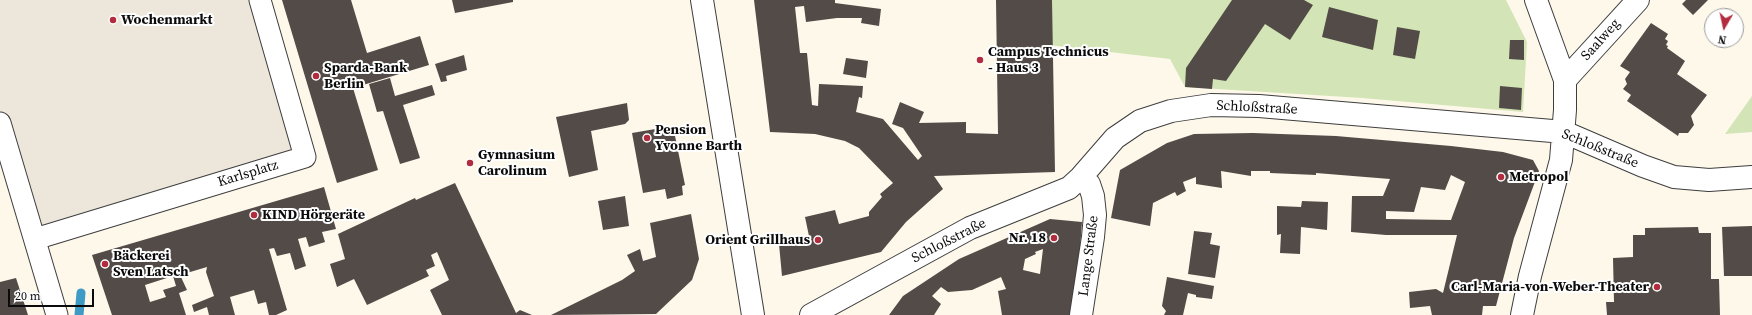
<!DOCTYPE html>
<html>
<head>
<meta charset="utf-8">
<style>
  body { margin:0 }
  #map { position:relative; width:1752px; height:315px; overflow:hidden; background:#fef8ea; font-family:"Source Serif 4",serif }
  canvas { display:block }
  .north { position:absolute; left:1704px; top:8px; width:40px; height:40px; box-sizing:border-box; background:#fff; border:1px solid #9d9d9d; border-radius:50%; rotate:189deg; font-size:11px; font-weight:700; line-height:16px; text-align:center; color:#0b0b0b }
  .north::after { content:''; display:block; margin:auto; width:14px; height:18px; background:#b22c3e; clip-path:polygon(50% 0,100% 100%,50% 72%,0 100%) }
  .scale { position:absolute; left:8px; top:289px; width:86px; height:18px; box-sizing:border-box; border:2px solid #0b0b0b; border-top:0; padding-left:5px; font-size:12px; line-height:14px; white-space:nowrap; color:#0b0b0b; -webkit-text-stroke:3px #fff; paint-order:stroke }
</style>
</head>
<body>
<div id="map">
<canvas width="1752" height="315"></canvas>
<div class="north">N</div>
<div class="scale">20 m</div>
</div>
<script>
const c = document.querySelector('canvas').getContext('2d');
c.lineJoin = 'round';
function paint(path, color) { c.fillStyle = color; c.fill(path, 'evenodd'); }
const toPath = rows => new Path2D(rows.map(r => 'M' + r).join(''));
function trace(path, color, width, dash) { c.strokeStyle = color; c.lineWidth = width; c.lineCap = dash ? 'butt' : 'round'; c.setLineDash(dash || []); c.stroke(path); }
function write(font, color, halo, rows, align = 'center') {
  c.font = font + ' "Source Serif 4",serif'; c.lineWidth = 4; c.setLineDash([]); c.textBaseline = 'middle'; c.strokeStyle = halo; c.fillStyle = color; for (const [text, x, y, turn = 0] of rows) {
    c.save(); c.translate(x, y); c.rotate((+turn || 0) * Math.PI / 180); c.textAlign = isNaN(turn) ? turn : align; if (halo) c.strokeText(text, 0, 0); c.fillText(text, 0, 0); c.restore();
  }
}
const green = toPath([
  [1050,0,1506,0,1527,42,1523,112,1362,98,1185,87,1170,59,1049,45],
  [1752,96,1752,132,1725,134]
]);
const plaza = toPath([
  [0,0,260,0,305,157,35,239,0,122]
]);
const stream = toPath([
  [79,315,81,293]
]);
const building = toPath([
  [282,0,351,0,367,53,420,36,429,65,353,88,378,170,337,183],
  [452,0,513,0,513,2,455,13],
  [754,0,835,0,835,3,881,9,879,26,861,23,862,18,837,18,806,22,804,6,795,7,800,53,807,53,812,105,818,106,819,84,863,86,862,98,859,97,856,112,883,119,918,160,922,156,903,128,892,124,900,102,924,112,919,123,966,122,966,133,998,134,996,0,1052,0,1055,172,934,176,943,189,906,222,881,252,782,276,779,244,809,236,805,217,835,210,839,224,869,216,869,212,882,197,880,194,893,183,859,148,845,141,815,134,770,132],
  [1232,0,1304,0,1313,5,1290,40,1265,24,1226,81,1213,79,1212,89,1185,87,1186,68],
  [1686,0,1708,0,1693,15,1682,4],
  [1329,7,1378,20,1373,50,1322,37],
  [1651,23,1668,34,1665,39,1668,41,1666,45,1668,46,1667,48,1685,61,1677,74,1707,95,1691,116,1694,125,1688,133,1679,133,1678,136,1627,101,1631,95,1623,89,1627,84,1625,79,1630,72,1620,66],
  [1397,27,1420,31,1415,59,1393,55],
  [1510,40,1524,40,1524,60,1509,59],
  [464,55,467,70,446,76,447,81,441,82,435,64],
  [846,58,868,61,866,78,843,74],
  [390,78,395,96,432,85,435,95,403,105,420,158,400,164,383,111,377,112,369,84],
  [1500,86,1522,88,1521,110,1499,108],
  [627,103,629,120,625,124,591,131,598,170,569,177,556,117],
  [673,126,685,185,682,186,683,195,667,199,665,189,643,193,632,133],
  [1253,133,1336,136,1451,146,1503,152,1533,160,1539,171,1514,238,1496,306,1483,306,1482,315,1432,315,1430,306,1410,308,1409,292,1436,289,1443,293,1457,235,1386,235,1351,232,1352,196,1383,196,1390,179,1316,173,1316,175,1270,173,1270,171,1251,171,1251,176,1221,171,1222,188,1196,184,1196,177,1183,182,1186,191,1177,196,1175,192,1153,203,1150,226,1111,218,1120,170,1167,143,1194,134],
  [1451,175,1465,182,1451,220,1386,219,1386,211,1414,212,1421,187,1445,190],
  [455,183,516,313,520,310,532,315,442,315,430,290,449,280,437,252,431,255,435,266,426,270,429,276,367,305,354,279,337,287,330,264,345,259,338,234,415,198,416,200],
  [324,187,336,229,322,232,325,242,309,247,306,237,298,239,306,266,295,270,290,253,277,256,274,248,269,249,287,310,276,315,269,315,266,302,258,304,254,290,230,297,235,315,209,315,207,307,194,312,192,305,214,296,206,272,207,267,180,275,187,290,179,293,186,315,112,315,92,255],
  [173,276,176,286,163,290,166,297,150,302,145,285],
  [625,196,629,226,603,230,598,201],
  [1302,201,1328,202,1327,230,1301,227,1300,254,1280,253,1281,234,1277,235,1277,206,1301,207],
  [691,214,699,259,692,280,656,314,551,315,622,280,635,271,627,255,640,249,643,261,656,257,650,223],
  [1050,219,1082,222,1078,276,1071,315,1002,315,998,291,1006,289,1001,277,972,290,948,292,941,287,932,296,941,304,934,315,889,315,903,296,959,259],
  [1043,249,1040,274,1023,270,1025,259,1036,254,1035,252],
  [1752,226,1752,276,1724,276,1722,227],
  [1698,227,1699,233,1711,233,1711,279,1719,279,1720,315,1607,315,1606,302,1614,302,1613,258,1633,257,1633,235,1645,235,1645,228],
  [1194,231,1212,233,1210,244,1220,246,1215,278,1188,274],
  [1167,277,1214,286,1212,299,1196,297,1196,295,1188,293,1183,315,1164,315,1166,311,1162,306],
  [16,278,28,315,0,315,0,282]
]);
const pedestrian = toPath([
  [0,123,57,315],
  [35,239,305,157,260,0]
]);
const minor = toPath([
  [702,0,753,315],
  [1565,80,1638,0],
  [811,315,970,228,1069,188,1081,177,1115,138,1140,121,1171,111,1211,105,1259,106,1564,132,1643,166,1674,177,1709,180,1752,177],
  [1081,315,1093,237,1095,215,1093,196,1089,184,1081,177],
  [1522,315,1530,276,1561,160,1565,110,1565,80,1536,0]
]);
const markers = [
  [113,20,4,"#b22c3e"],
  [980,60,4,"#b22c3e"],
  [316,76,4,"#b22c3e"],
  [647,138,4,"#b22c3e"],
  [470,163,4,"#b22c3e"],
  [1501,177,4,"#b22c3e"],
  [254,215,4,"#b22c3e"],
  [1054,238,4,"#b22c3e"],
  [818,240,4,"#b22c3e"],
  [105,264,4,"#b22c3e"],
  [1657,287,4,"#b22c3e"]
];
const poiNames = [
  ["Wochenmarkt",121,20],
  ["Campus Technicus",988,52],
  ["- Haus 3",988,68],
  ["Sparda-Bank",324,68],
  ["Berlin",324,84],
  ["Pension",655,130],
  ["Yvonne Barth",655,146],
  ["Gymnasium",478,155],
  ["Carolinum",478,171],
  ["Metropol",1509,177],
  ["KIND Hörgeräte",262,215],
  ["Nr. 18",1046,238,"right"],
  ["Orient Grillhaus",810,240,"right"],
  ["Bäckerei",113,256],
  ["Sven Latsch",113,272],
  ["Carl-Maria-von-Weber-Theater",1649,287,"right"]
];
const streetNames = [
  ["Saalweg",1601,40,-48],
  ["Schloßstraße",1257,108,3],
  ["Schloßstraße",1600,149,22],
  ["Karlsplatz",248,174,-17],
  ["Schloßstraße",949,241,-27],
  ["Lange Straße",1089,256,-83]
];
paint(green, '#d3e5b6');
paint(plaza, '#ece6db');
trace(stream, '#3d9bc5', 9);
paint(building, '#534b48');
trace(pedestrian, '#3e3e3e', 23);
trace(minor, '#3e3e3e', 24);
trace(pedestrian, '#fff', 21);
trace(minor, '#fff', 22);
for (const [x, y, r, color] of markers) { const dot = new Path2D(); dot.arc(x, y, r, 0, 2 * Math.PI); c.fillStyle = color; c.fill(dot); trace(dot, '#fff', 1.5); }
write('bold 14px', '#0b0b0b', '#fff', poiNames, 'left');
write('14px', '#0b0b0b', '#fff', streetNames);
</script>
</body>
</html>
